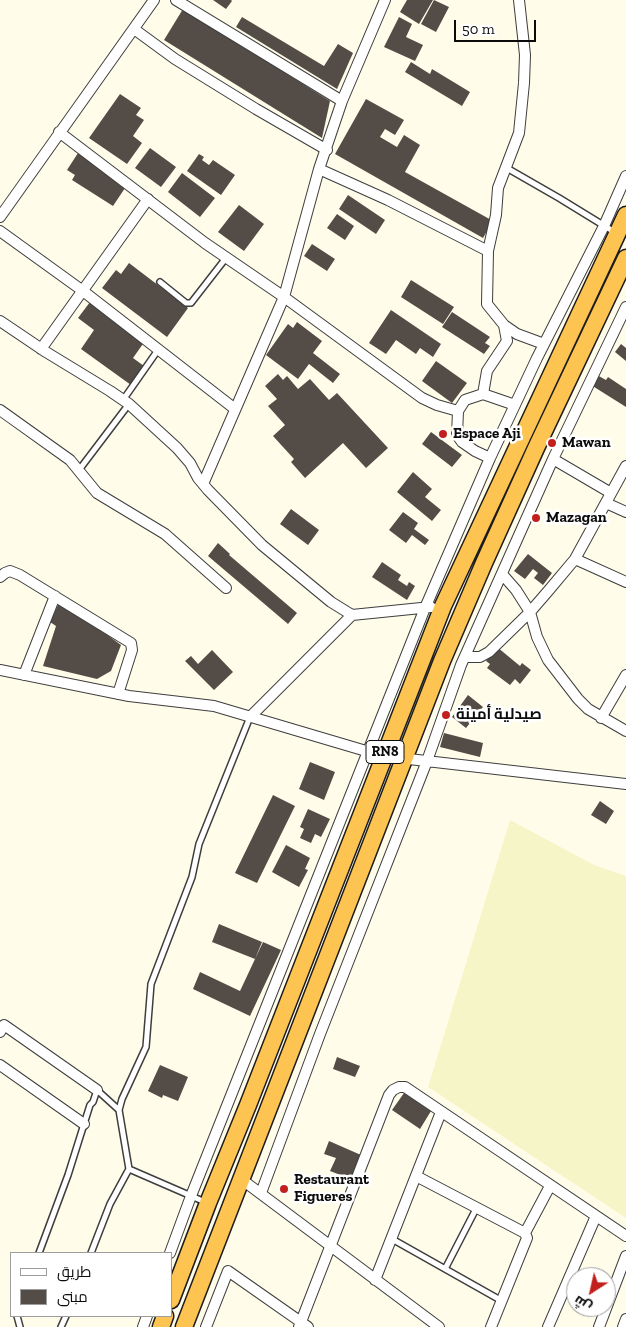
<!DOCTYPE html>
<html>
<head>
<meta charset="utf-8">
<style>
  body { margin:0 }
  #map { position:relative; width:626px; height:1327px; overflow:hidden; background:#fffce9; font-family:"Zilla Slab",Cairo,serif }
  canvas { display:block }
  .legend { position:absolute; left:10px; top:1252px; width:162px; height:65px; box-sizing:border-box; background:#fff; border:1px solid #9d9d9d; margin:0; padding:6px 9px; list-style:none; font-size:15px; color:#0b0b0b }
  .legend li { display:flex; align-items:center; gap:10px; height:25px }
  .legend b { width:25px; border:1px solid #9d9d9d }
  .north { position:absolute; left:566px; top:1267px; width:50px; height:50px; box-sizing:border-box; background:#fff; border:1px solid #9d9d9d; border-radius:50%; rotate:215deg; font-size:14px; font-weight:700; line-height:20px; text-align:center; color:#0b0b0b }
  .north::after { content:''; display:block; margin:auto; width:18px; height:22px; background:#c1201d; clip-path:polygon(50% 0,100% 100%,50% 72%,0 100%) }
  .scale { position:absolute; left:454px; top:20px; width:82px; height:22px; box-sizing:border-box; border:2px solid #0b0b0b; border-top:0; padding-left:6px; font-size:15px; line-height:18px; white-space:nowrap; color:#0b0b0b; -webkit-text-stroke:4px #fff; paint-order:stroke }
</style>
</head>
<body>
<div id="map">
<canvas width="626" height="1327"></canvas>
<ul class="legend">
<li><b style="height:6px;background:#fff"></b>طريق</li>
<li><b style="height:14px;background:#544d47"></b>مبنى</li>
</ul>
<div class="north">ش</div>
<div class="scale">50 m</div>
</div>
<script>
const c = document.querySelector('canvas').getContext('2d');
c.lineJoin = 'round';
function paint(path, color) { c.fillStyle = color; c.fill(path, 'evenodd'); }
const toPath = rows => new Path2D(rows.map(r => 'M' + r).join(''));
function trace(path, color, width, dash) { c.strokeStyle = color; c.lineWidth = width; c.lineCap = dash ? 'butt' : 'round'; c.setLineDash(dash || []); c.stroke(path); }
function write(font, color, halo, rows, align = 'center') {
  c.font = font + ' "Zilla Slab",Cairo,serif'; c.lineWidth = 5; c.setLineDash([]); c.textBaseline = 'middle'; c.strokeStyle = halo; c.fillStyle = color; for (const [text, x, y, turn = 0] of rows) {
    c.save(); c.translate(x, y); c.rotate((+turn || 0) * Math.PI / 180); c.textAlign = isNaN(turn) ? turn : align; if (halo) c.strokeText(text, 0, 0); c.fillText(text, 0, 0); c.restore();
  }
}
const farmland = toPath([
  [510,820,594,865,626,876,626,1218,428,1087]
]);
const building = toPath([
  [213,0,231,0,232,1,226,9],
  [407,0,433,0,419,24,400,12],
  [434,0,449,7,436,32,421,24],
  [183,9,330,101,322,138,164,40],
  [242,17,324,66,338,44,353,53,337,89,236,27],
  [399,17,412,24,406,37,423,45,415,61,384,47],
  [411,62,430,74,432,69,470,92,462,106,405,72],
  [120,94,141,108,136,115,144,120,133,136,142,143,127,164,89,138],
  [366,99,404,120,395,135,385,129,380,137,397,147,404,135,420,145,405,172,493,221,483,238,335,154],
  [150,148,176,167,161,187,135,168],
  [78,153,127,185,113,206,72,180,75,175,67,170],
  [199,154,204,157,202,160,209,165,213,160,235,175,221,195,187,171],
  [182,173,215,198,200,217,168,192],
  [348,195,385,220,376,234,339,209],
  [239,205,264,224,244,251,218,232],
  [337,214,354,226,345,240,327,228],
  [312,244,335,259,327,271,304,256],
  [129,263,188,308,167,337,102,288,116,270,121,274],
  [411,280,454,307,443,324,401,297],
  [90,302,145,341,133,358,144,366,131,385,81,349,94,330,78,318],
  [391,310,441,344,433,357,420,348,416,354,396,340,386,354,369,343],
  [452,312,490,337,485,343,490,346,484,354,442,327],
  [297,322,322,341,313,353,340,374,333,383,309,364,298,379,266,355,288,324,293,328],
  [621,344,626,348,626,361,615,352],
  [436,361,467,383,452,403,422,381],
  [278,374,283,380,287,376,298,389,310,379,329,400,337,393,388,448,366,468,343,443,305,478,291,462,294,459,273,436,285,425,268,406,277,399,265,386],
  [597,375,606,380,608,377,626,389,626,407,591,385],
  [431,432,462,455,452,467,422,444],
  [413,472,432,489,425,497,441,510,432,521,397,492],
  [291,509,319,530,308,545,280,524],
  [403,512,418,523,414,529,429,540,425,545,412,535,406,543,389,530],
  [218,543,230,554,229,555,297,613,288,624,208,556],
  [528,554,552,573,543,585,534,578,538,573,533,569,525,579,514,571],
  [382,562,401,575,398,580,407,586,409,582,415,586,407,600,372,577],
  [59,603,87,620,121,645,111,671,97,679,43,666,56,626,50,622],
  [497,647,520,666,522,663,531,670,520,684,515,679,510,685,487,668,490,664,486,661],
  [212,650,233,672,214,690,185,661,191,656,198,664],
  [468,695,483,707,466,728,452,717],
  [444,733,483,743,480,757,440,747],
  [310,762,335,772,324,800,299,789],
  [273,795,295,806,257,883,235,873],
  [600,801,614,811,606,824,591,815],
  [308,809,330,819,321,837,315,834,311,843,300,838,304,829,300,827],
  [286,845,310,858,305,869,308,870,299,887,272,872],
  [219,924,262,942,255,959,212,942],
  [263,942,281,950,250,1016,193,989,200,972,240,991],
  [337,1057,360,1066,355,1077,333,1069],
  [160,1065,188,1077,178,1101,163,1095,162,1098,148,1091],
  [404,1093,431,1111,420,1129,392,1110],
  [329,1141,361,1155,351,1179,330,1171,336,1158,324,1154]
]);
const service = toPath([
  [505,167,559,198,616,233],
  [160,282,186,303,191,303,226,258],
  [123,400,158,350],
  [79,470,129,404],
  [205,1202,129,1169,119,1110,122,1099,146,1047,151,984,192,877,199,844,250,717],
  [392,1239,502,1301],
  [39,1253,68,1175,90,1105,93,1102,97,1090,119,1110],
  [91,1253,110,1204,129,1169],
  [445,1269,477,1207],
  [17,1316,20,1327],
  [61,1327,66,1316]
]);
const minor = toPath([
  [176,0,342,101],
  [519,0,525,55,524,83,519,133,498,188,496,215,488,251,487,304,504,325,517,334,544,344],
  [134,29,175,59,256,109,327,150],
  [59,132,205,243,284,297,422,398,437,405,458,411],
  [319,169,388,200,488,251],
  [0,217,154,0],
  [0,231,83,291,235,409],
  [0,321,46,352,110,391,129,404,177,448,190,463,198,478,208,490,262,545,331,602,352,615],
  [41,349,148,199],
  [483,394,487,371,507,341,504,325],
  [0,410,70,460,97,493,165,534,226,588],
  [490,458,475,451,462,442,457,435,458,411,465,400,483,394,515,405],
  [553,459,611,493],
  [203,484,284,297,319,169,342,101,385,0],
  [606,503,626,512],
  [575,559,626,582],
  [502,574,516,590,530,612,537,637,548,660,578,699,588,709,626,731],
  [0,577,5,573,10,571,20,575,131,643,132,650,118,694],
  [465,657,480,657,489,652,530,612,549,590,575,559,626,466],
  [0,670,129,696,214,706,383,756,626,784],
  [24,675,55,596],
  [250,717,352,615,431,607],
  [601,718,626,675],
  [0,1032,4,1025,97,1090],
  [0,1065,84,1124],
  [416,1176,525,1233],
  [241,1179,439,1327],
  [261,1193,320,1034,427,761,461,665,553,459,626,307],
  [170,1253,191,1196,425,608,490,458,537,358,604,226,626,176],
  [375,1280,441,1112],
  [143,1327,147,1316],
  [206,1327,228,1271,308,1327],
  [299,1327,389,1095,393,1090,399,1087,405,1087,626,1236],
  [491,1327,527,1238,525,1233,550,1186],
  [548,1327,596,1216],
  [599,1327,626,1256],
  [623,1327,626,1319]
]);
const trunk = toPath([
  [171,1300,208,1203,248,1105,443,606,626,215],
  [161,1327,165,1316],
  [184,1327,442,661,484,563,536,448,626,258]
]);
const markers = [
  [443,434,5,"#c1201d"],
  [552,443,5,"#c1201d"],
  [536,518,5,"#c1201d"],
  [446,715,5,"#c1201d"],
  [284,1189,5,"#c1201d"]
];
const shields = [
  [385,752,38]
];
const shieldNames = [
  ["RN8",385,752]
];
const poiNames = [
  ["Espace Aji",453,434],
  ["Mawan",562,443],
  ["Mazagan",546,518],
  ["صيدلية أمينة",456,715],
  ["Restaurant",294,1180],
  ["Figueres",294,1197]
];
paint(farmland, '#f6f5c8');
paint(building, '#544d47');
trace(service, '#3e3e3e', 8);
trace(minor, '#3e3e3e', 12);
trace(trunk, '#1c1c1c', 19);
trace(service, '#fff', 5);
trace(minor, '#fff', 10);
trace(trunk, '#fec452', 16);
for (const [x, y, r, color] of markers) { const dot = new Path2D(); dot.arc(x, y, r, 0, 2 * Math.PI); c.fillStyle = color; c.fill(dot); trace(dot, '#fff', 2); }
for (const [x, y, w] of shields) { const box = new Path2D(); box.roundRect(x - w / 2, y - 11.5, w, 23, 4); c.fillStyle = '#fff'; c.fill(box); trace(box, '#0b0b0b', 1); }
write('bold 14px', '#0b0b0b', null, shieldNames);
write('bold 15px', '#0b0b0b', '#fff', poiNames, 'left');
</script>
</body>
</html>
